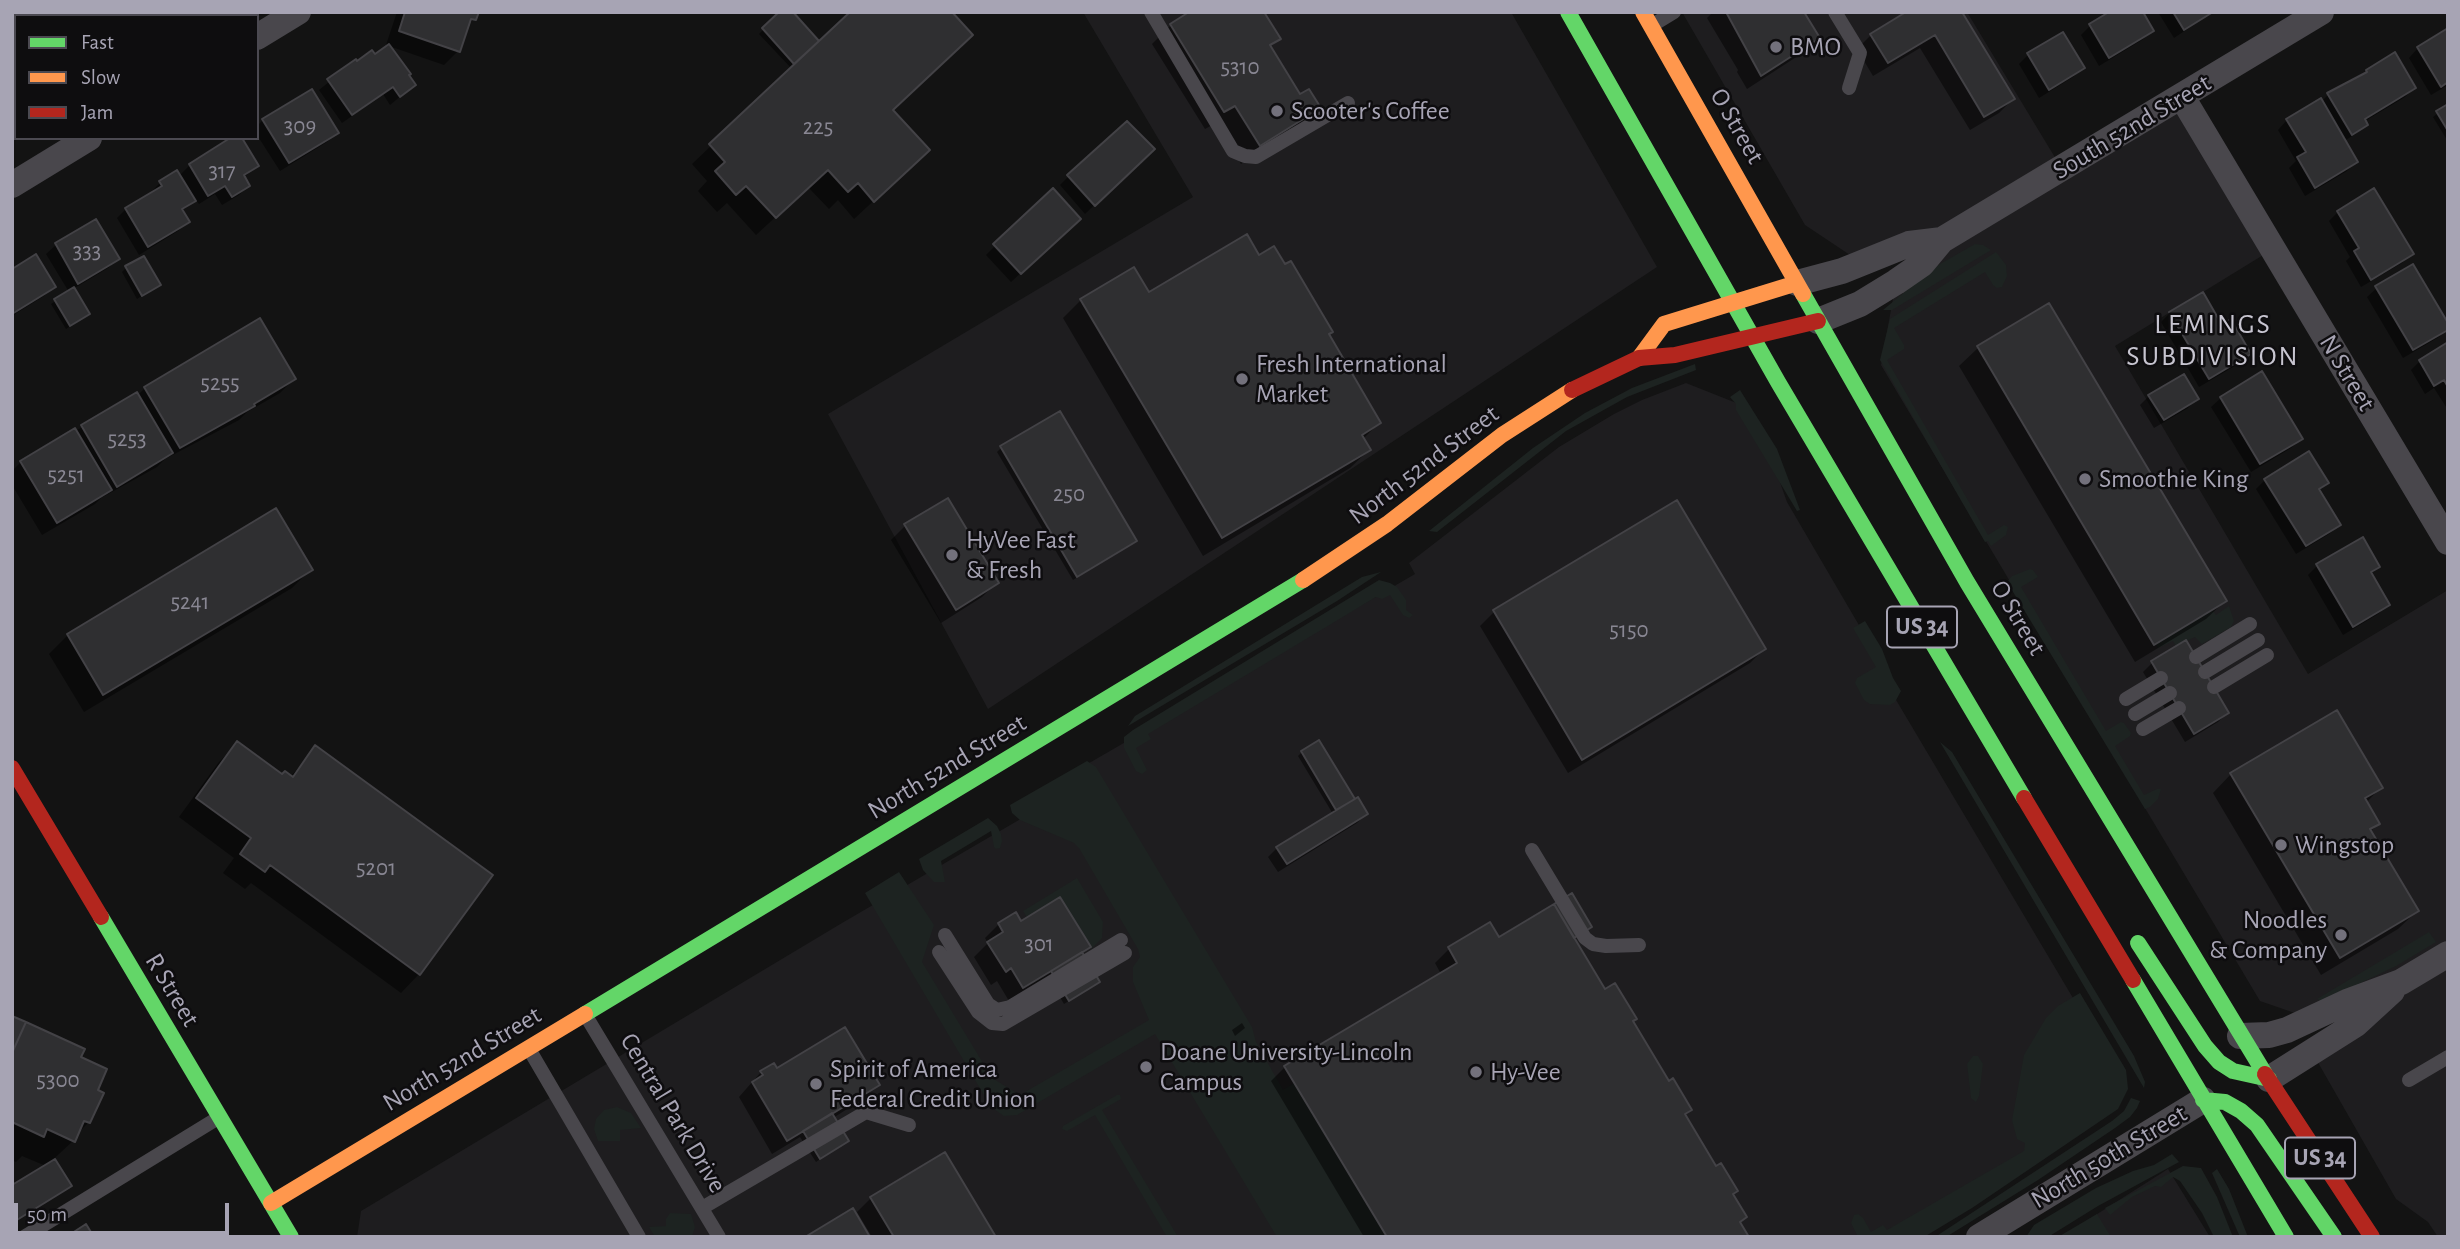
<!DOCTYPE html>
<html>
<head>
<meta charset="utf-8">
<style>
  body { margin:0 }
  #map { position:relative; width:2460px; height:1249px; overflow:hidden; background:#131313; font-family:"Alegreya Sans",sans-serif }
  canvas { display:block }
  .frame { position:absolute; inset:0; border:14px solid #a7a4b4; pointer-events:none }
  .legend { position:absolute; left:14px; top:14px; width:245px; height:126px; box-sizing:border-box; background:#0e0d0f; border:2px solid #4b4951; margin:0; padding:9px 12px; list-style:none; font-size:21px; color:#a7a4b4 }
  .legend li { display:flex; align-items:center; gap:14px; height:35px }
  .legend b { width:35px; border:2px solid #4b4951 }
  .scale { position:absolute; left:14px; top:1203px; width:215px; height:32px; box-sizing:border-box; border:4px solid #a7a4b4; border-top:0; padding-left:9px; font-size:21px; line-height:24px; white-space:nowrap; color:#a7a4b4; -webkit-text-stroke:5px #0e0d0f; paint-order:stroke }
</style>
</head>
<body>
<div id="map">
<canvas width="2460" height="1249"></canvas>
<div class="frame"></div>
<ul class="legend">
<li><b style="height:9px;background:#63d668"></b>Fast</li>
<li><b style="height:9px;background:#ff974d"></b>Slow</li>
<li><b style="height:9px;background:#b3261e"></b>Jam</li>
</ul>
<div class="scale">50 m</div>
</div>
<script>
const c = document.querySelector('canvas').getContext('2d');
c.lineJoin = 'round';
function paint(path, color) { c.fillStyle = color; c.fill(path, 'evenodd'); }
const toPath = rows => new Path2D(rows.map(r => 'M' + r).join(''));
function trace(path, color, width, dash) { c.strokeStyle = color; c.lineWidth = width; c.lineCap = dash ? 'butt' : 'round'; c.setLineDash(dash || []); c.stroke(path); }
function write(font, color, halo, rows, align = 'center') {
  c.font = font + ' "Alegreya Sans",sans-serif'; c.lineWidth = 5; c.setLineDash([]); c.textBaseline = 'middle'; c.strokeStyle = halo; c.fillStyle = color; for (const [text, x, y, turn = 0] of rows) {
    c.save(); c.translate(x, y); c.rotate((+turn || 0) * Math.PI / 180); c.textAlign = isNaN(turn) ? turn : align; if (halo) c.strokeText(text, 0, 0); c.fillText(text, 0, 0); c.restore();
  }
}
const built = toPath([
  [1083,12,1511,12,1657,267,988,709,828,414,1193,197],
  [1682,12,1967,12,2062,169,2182,97,2273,249,2115,346,2308,674,2448,590,2448,1237,2438,1237,2428,1222,2396,1199,2312,1052,2356,1024,2312,1019,2260,1001,1881,365,1896,282,1941,241,1862,263,1805,225],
  [1686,383,1744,406,1771,457,1787,502,1877,656,1886,683,2073,998,2038,1149,1890,1237,357,1237,361,1211,842,923,1048,803,1041,791,1415,574,1409,563,1559,447,1614,414,1642,400],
  [2168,1169,2210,1237,2061,1237]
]);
const green = toPath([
  [1975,244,1983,245,1991,250,1892,310,1883,310,1935,267],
  [1996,252,2006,265,2007,276,2002,287,1997,288,1993,285,1985,272,1894,328,1904,345,1904,349,1887,360,1988,535,2004,525,2008,527,2006,535,1991,546,1988,541,1985,542,1880,360,1890,319],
  [1695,364,1696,370,1627,397,1566,431,1437,532,1429,531,1533,448,1585,413,1632,388],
  [1740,390,1777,449,1800,510,1797,511,1736,410,1736,404,1730,397],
  [2030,569,2033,570,2038,577,2021,587,2106,731,2121,722,2124,723,2131,733,2130,736,2115,746,2144,795,2157,789,2161,789,2158,799,2150,807,2145,809,2007,582,2012,576],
  [1381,572,1337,601,1128,726,1135,716,1362,577],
  [1379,580,1390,583,1397,587,1406,600,1406,610,1413,615,1409,618,1403,615,1390,595,1382,599,1376,597,1148,734,1151,739,1136,748,1147,770,1142,774,1136,771,1124,748,1124,737,1133,730],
  [2229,606,2234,621,2231,627,2202,644,2195,637,2176,646,2173,641,2158,648,2156,644,2212,610,2216,615],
  [1865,621,1882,649,1893,678,1901,691,1895,702,1890,705,1870,704,1864,700,1855,683,1857,678,1876,667,1853,628],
  [1940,742,1952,752,2134,1056,2145,1082,2144,1088],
  [1087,761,1096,767,1252,1027,1256,1042,1283,1090,1295,1083,1387,1237,1277,1237,1155,1034,1017,1115,1004,1116,991,1107,865,893,899,872,934,925,922,962,992,1078,1020,1095,1149,1020,1133,982,1133,967,1140,957,1138,949,1079,848,1074,843,1020,820,1012,813,1010,805],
  [988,818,997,826,1001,834,1002,841,1000,848,996,849,994,847,991,831,941,861,945,882,934,882,923,870,919,859],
  [1077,878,1103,922,1102,938,1091,949,1060,897,1027,917,1023,911],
  [2429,932,2436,942,2396,966,2323,1001,2317,999],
  [2080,993,2126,1070,2128,1089,2118,1109,1972,1208,1924,1237,1858,1237,1851,1223,1854,1215,1858,1214,1863,1218,1871,1232,1883,1225,1887,1230,2024,1151,2025,1143,2017,1139,2012,1120,2024,1055,2046,1018,2058,1006],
  [1973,1056,1978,1056,1983,1064,1979,1096,1976,1102,1971,1098,1967,1064],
  [1117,1095,1120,1095,1121,1099,1102,1110,1178,1237,1167,1237,1095,1115,1067,1131,1062,1129,1063,1126],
  [2131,1098,2140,1101,2137,1108,2130,1117,2115,1128,2038,1180,1946,1237,1935,1237,2112,1121,2124,1111],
  [617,1107,631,1113,641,1128,620,1130,620,1141,598,1141,594,1129,596,1119,604,1110],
  [2172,1154,2179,1162,2098,1206,2048,1237,2026,1237,2034,1225,2096,1188,2133,1171,2154,1165],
  [2183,1166,2201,1168,2217,1197,2233,1237,2214,1237,2202,1213,2180,1181,2173,1177,2161,1187,2155,1186,2132,1197,2110,1215,2105,1208],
  [2217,1169,2229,1189,2248,1237,2240,1237,2212,1173],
  [670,1213,691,1214,695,1227,692,1237,655,1237,649,1227,666,1226,666,1219],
  [2097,1214,2111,1237,2058,1237]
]);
const shadow = toPath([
  [88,12,148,12,142,16,90,16],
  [397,12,477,12,474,19,466,27,458,51,444,65,386,45],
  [781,12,812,51,891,110,909,168,854,219,838,200,829,209,808,187,756,235,727,203,717,212,698,191,707,181,692,164,792,69,759,34],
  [1713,12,1802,12,1818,38,1804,52,1747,89,1737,72,1738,70,1707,18],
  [1910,12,2013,99,1999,113,1970,130,1920,48,1873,76,1857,49,1871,35],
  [2112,12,2152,31,2142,40,2099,66,2081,35,2090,26],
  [2158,12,2213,12,2174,38],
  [1171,25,1278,38,1269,48,1299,97,1319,108,1301,126,1241,164,1216,123,1205,129,1152,44],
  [2448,30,2448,85,2431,95,2409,58,2418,48],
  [16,35,16,94,12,96,12,56,15,54,12,50,12,38],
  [2028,55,2082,68,2073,77,2039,98,2019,64],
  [355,61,414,85,390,105,383,94,342,123,319,90],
  [2367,71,2414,88,2405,97,2365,121,2366,124,2357,133,2344,141,2356,161,2347,171,2305,196,2289,168,2296,161,2278,130,2287,120,2321,102,2328,95,2357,81],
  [2448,106,2448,139,2447,140,2433,117],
  [263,120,337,133,327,142,280,171,257,135,257,126],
  [1152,149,1085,214,1060,185,1069,176],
  [190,165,257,166,243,178,248,186,239,195,222,205,215,194,199,204,195,199,181,211,187,222,178,231,139,255,117,218,126,209,152,194,151,192,160,183,177,173,179,176],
  [2338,212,2411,253,2402,263,2361,287,2346,261,2350,257,2329,221],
  [1079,219,1011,282,986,255,995,246],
  [96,221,118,259,108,268,73,289,88,314,66,329,51,304,69,292,46,254,56,245],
  [1259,258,1327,335,1379,423,1363,439,1369,450,1350,468,1203,556,1063,318,1081,300,1148,294],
  [126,268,158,285,137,299,122,272],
  [12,271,54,287,44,296,12,316],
  [2377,288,2448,328,2439,337,2403,358,2367,297],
  [2049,305,2225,601,2206,619,2135,662,1959,366,1978,348],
  [2170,313,2221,327,2249,354,2240,363,2199,387,2161,322],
  [2448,344,2448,410,2434,388,2425,394,2411,370,2420,361],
  [294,379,280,393,247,412,239,420,165,459,157,467,101,498,95,504,42,535,12,485,12,471,21,462,137,396,145,388],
  [2149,396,2197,398,2188,408,2154,428,2140,405],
  [2221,398,2301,439,2291,448,2251,472,2211,407],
  [1001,448,1135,541,1073,580,997,452],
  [2265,480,2327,482,2318,491,2339,525,2329,534,2296,554,2256,489],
  [947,500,996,583,982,597,941,623,891,540,905,526],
  [1676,502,1764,649,1750,663,1568,773,1480,626,1494,612],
  [2362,539,2378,566,2370,575,2388,605,2378,614,2343,635,2308,575,2317,566],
  [310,570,292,588,84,712,49,654,68,635],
  [2185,643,2227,713,2218,722,2185,742,2143,672,2152,663],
  [237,744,282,776,290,777,316,748,419,974,401,993,251,883,245,889,223,873,234,858,179,817,219,762],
  [1302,752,1366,814,1357,823,1278,872,1268,857,1277,848,1333,814,1298,756],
  [2231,774,2381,787,2366,803,2378,824,2370,832,2417,911,2398,929,2321,975,2213,793],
  [1021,923,1088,947,1081,954,1098,982,1064,1004,1048,977,1009,1001,997,981,991,985,974,957,988,943,985,938,999,924],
  [1490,925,1498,939,1586,931,1573,939,1604,991,1631,1022,1668,1083,1690,1110,1684,1116,1716,1169,1736,1191,1731,1196,1738,1223,1747,1237,1364,1237,1271,1081,1285,1067,1441,974,1435,963,1449,949],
  [12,1018,79,1058,96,1091,89,1122,76,1135,73,1141,46,1166,22,1156,16,1162,12,1160],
  [1242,1023,1245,1028,1235,1036,1232,1030],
  [761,1072,877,1085,863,1099,833,1118,847,1141,816,1162,800,1137,772,1154,739,1097],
  [871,1198,994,1237,872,1237,857,1212]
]);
const building = toPath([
  [102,12,144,12,142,13,143,16,105,16,102,12],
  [405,12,479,12,476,20,471,19,460,52,399,31,405,12],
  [779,12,793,12,819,41,794,64,762,28,779,12],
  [850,12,952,12,973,35,893,110,930,150,874,202,858,183,848,192,828,170,776,218,746,186,736,195,715,171,725,162,709,144,850,12],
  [1189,12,1264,12,1281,39,1270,45,1300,94,1309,89,1321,108,1260,146,1235,106,1224,112,1170,24,1189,12],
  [1726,12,1804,12,1820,38,1761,76,1726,12],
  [1906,12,1962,12,2015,99,1984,117,1935,35,1888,63,1870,34,1906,12],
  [2109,12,2143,12,2154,31,2109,58,2089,24,2109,12],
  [2173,12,2213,12,2184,30,2173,12],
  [2448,28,2448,82,2441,87,2417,47,2448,28],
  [2063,32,2085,68,2049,90,2027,53,2063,32],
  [389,44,411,74,409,75,416,85,400,97,393,87,352,115,327,79,356,59,357,61,372,50,375,54,389,44],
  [15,52,16,92,12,94,12,53,15,52],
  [2395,52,2416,88,2365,119,2368,125,2352,135,2327,93,2367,72,2366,70,2395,52],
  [312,89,339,133,289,163,262,119,312,89],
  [2321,98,2358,162,2315,188,2297,157,2306,152,2286,119,2321,98],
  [2448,104,2448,131,2436,111,2448,104],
  [1127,121,1155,149,1095,206,1067,175,1127,121],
  [230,138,242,138,259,166,244,175,250,186,232,197,225,186,208,196,189,164,230,138],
  [177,170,196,201,182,209,190,222,148,247,125,208,162,186,159,181,177,170],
  [1053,188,1081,219,1021,274,993,244,1053,188],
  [2374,188,2414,254,2371,280,2354,251,2359,248,2337,211,2374,188],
  [96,219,120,259,78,284,55,243,96,219],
  [1247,234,1259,255,1274,246,1285,264,1291,261,1333,332,1329,334,1381,423,1362,435,1371,450,1222,538,1080,299,1134,267,1149,292,1247,234],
  [36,254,56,287,12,314,12,269,36,254],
  [144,256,161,285,142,296,125,266,144,256],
  [2413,264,2448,323,2448,330,2413,350,2375,286,2413,264],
  [74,287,90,314,70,326,54,299,74,287],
  [2203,292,2222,325,2231,319,2251,354,2209,379,2169,312,2203,292],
  [2049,303,2227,601,2154,645,1977,346,2049,303],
  [260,318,296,379,254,404,255,406,180,448,144,387,260,318],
  [2448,342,2448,387,2444,380,2434,386,2419,360,2448,342],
  [2262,371,2303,439,2260,464,2220,397,2262,371],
  [2184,374,2199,399,2164,420,2148,395,2184,374],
  [137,392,173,453,117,487,81,425,137,392],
  [1060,411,1137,541,1077,577,1000,446,1060,411],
  [75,428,112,490,57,523,20,461,75,428],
  [2309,451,2329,483,2319,489,2341,525,2306,546,2264,479,2309,451],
  [948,498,999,583,956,610,904,524,948,498],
  [1677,500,1766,649,1582,760,1493,610,1677,500],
  [276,508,313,570,103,695,67,634,276,508],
  [2363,537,2380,567,2371,572,2390,605,2353,627,2316,564,2363,537],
  [2186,640,2229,713,2194,734,2151,661,2186,640],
  [2337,710,2383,788,2365,798,2380,824,2370,829,2419,911,2340,958,2230,773,2337,710],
  [1319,740,1355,799,1336,810,1301,751,1319,740],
  [237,741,282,774,285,771,293,777,315,745,493,875,420,975,270,865,265,872,240,854,251,838,196,798,237,741],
  [1358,797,1368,814,1287,864,1276,847,1358,797],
  [1572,893,1592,927,1574,938,1554,904,1572,893],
  [1060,897,1091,947,1023,988,1011,968,1006,972,987,942,1003,932,998,923,1016,912,1021,921,1060,897],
  [1554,904,1605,989,1615,983,1637,1019,1633,1021,1669,1081,1673,1078,1692,1110,1685,1114,1716,1166,1721,1163,1738,1191,1733,1194,1747,1217,1740,1222,1749,1237,1387,1237,1284,1066,1457,963,1448,947,1490,922,1499,937,1554,904],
  [1082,952,1100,982,1069,1001,1051,971,1082,952],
  [12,1016,26,1022,12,1053,12,1016],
  [26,1022,85,1049,81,1057,107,1069,98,1090,104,1093,90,1123,84,1121,75,1142,47,1129,44,1137,12,1122,12,1053,26,1022],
  [845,1027,880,1085,787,1141,752,1082,763,1075,760,1071,774,1063,777,1068,845,1027],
  [832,1113,849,1141,820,1159,803,1131,832,1113],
  [945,1152,996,1237,894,1237,870,1197,945,1152],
  [55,1159,72,1186,12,1223,12,1185,55,1159],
  [853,1208,870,1237,805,1237,853,1208],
  [86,1224,94,1237,66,1237,86,1224]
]);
const lane = toPath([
  [1151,12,1233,151,1245,156,1256,157,1348,103],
  [1835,12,1860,53,1849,88],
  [1651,26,1674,12],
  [2196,657,2250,624],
  [2205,672,2258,640],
  [2214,687,2267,655],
  [2126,699,2161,678],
  [2135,714,2170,693],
  [2143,729,2179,708],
  [1532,850,1585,938,1593,944,1606,946,1639,945],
  [945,935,988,1004,997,1010,1010,1007,1121,940],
  [939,952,978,1012,992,1023,1003,1024,1125,953],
  [586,1016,719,1237],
  [529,1049,639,1237],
  [2409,1080,2448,1057],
  [702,1208,866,1112,909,1125],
  [24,1237,218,1118]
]);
const street = toPath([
  [257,37,298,12],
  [2182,97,2448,542],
  [12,185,89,138],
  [1797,283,1842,271,1909,244,1942,240],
  [1818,321,1860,304,1896,282,1922,264,1942,240,2321,12],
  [2240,1036,2269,1035,2287,1030,2347,1002,2401,982,2448,954],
  [2269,1079,2356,1024,2392,991],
  [1979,1237,2203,1100]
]);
const fast = toPath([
  [1568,12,1778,382,2024,798],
  [1803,294,1967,582,2265,1074],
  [101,917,291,1237],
  [2138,943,2205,1046,2219,1062,2233,1071,2269,1079],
  [2133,980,2286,1237],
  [585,1014,1303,580],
  [2203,1100,2225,1102,2241,1111,2257,1125,2334,1237]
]);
const slow = toPath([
  [1643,12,1803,294],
  [1639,358,1664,324,1797,283],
  [1303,580,1387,524,1502,435,1572,390],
  [271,1203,585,1014]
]);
const jam = toPath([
  [1572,390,1639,358,1675,355,1818,321],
  [12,768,101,917],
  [2024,798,2133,980],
  [2265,1074,2372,1237]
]);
const markers = [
  [1776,47,7,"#73717c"],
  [1277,111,7,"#73717c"],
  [1242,379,7,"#73717c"],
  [2085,479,7,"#73717c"],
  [952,555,7,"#73717c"],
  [2281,845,7,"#73717c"],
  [2341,935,7,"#73717c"],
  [1146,1067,7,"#73717c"],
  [1476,1072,7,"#73717c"],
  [816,1084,7,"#73717c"]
];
const numberNames = [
  ["5310",1240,67],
  ["309",300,126],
  ["225",818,127],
  ["317",222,171],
  ["333",87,251],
  ["5255",220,383],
  ["5253",127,439],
  ["5251",66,475],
  ["250",1069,494],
  ["5241",190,602],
  ["5150",1629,630],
  ["5201",376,868],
  ["301",1039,944],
  ["5300",58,1080]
];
const shields = [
  [1922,627,70],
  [2320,1158,70]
];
const shieldNames = [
  ["US 34",1922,627],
  ["US 34",2320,1158]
];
const poiNames = [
  ["BMO",1790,47],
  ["Scooter's Coffee",1291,111],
  ["Fresh International",1256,364],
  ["Market",1256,394],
  ["Smoothie King",2099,479],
  ["HyVee Fast",966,540],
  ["& Fresh",966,570],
  ["Wingstop",2295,845],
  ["Noodles",2327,920,"right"],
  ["& Company",2327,950,"right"],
  ["Doane University-Lincoln",1160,1052],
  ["Campus",1160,1082],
  ["Spirit of America",830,1069],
  ["Federal Credit Union",830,1099],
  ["Hy-Vee",1490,1072]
];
const streetNames = [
  ["O Street",1737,126,60],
  ["South 52nd Street",2132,127,-31],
  ["N Street",2347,373,59],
  ["North 52nd Street",1424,465,-37],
  ["O Street",2018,618,59],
  ["North 52nd Street",947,767,-31],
  ["R Street",172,990,59],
  ["North 52nd Street",462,1059,-31],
  ["Central Park Drive",673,1113,59],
  ["North 50th Street",2109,1157,-31]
];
const neighbourhoodNames = [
  ["LEMINGS",2213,325],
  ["SUBDIVISION",2213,357]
];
paint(built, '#1e1d1f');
paint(green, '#1d2321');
paint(shadow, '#0007');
paint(building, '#2f2f31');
trace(building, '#434246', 2);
trace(lane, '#49474c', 14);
trace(street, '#49474c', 26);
trace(fast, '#63d668', 16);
trace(slow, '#ff974d', 16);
trace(jam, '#b3261e', 16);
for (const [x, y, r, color] of markers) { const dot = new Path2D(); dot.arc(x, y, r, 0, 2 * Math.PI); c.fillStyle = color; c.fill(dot); trace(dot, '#0e0d0f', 2.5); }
write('23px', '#898793', null, numberNames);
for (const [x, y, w] of shields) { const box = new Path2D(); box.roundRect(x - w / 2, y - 20.5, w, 41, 5); c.fillStyle = '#0e0d0f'; c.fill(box); trace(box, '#a7a4b4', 2); }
write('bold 24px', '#a7a4b4', null, shieldNames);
write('26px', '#a7a4b4', '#0e0d0f', poiNames, 'left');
write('26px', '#a7a4b4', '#0e0d0f', streetNames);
c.letterSpacing = '2px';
write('28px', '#c7c5d0', '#0e0d0f', neighbourhoodNames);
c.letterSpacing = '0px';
</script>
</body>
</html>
